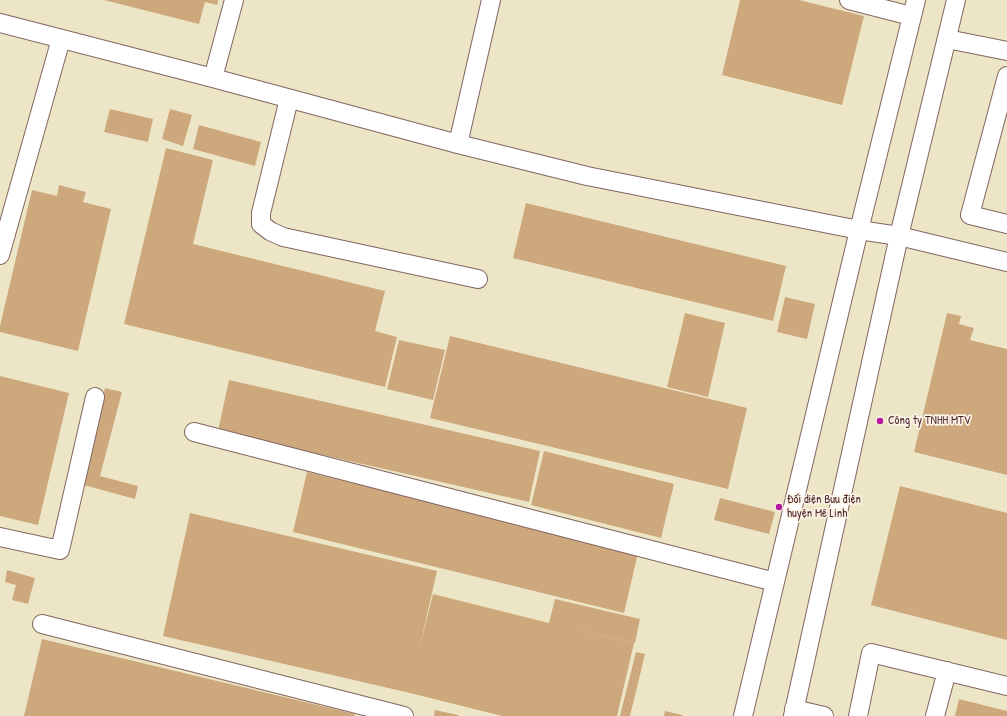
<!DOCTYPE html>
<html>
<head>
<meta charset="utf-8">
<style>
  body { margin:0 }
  canvas { display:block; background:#ede6c6 }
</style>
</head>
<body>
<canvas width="1007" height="716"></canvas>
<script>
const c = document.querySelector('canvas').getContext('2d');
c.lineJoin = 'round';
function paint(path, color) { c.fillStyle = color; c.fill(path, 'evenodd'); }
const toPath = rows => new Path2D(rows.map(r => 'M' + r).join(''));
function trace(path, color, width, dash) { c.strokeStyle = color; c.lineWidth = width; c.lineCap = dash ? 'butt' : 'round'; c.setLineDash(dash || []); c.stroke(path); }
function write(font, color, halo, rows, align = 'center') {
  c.font = font + ' "Patrick Hand",sans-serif'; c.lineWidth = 3.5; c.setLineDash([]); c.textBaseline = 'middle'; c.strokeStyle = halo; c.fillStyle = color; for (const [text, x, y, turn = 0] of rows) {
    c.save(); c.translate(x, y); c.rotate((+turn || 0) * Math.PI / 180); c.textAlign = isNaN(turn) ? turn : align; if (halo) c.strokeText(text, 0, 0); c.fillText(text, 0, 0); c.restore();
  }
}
const building = toPath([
  [104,0,218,0,217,5,205,2,199,24],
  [740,0,799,0,864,16,842,105,722,75],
  [110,109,153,119,148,142,104,132],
  [170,109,192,115,183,146,162,139],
  [199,125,261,142,255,166,193,149],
  [166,148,213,160,193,244,385,291,375,331,397,337,385,387,124,324],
  [59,185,86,192,83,202,111,209,78,351,0,332,0,326,32,190,57,196],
  [526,203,786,266,773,321,513,258],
  [785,297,815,304,807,339,777,332],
  [685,313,725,323,708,397,667,387],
  [947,313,961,316,959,324,974,328,970,340,1007,349,1007,475,914,452],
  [450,336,747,408,728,489,430,418],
  [399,340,445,350,433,400,387,389],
  [0,376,69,393,38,525,0,516],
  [229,380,540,451,529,502,218,431],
  [105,388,122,392,100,476,138,486,135,499,80,484],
  [544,451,674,484,661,538,531,505],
  [307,472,638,553,624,613,293,532],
  [900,486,1007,513,1007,640,871,605],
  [720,498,775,512,769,534,714,520],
  [190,513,437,571,419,650,433,594,549,623,555,599,640,619,635,643,559,625,634,643,617,716,502,716,410,693,163,636],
  [7,570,35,578,28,604,12,600,16,585,5,582],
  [42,639,355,714,354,716,24,716],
  [636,652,645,654,630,716,620,716],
  [959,699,1007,711,1007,716,955,716],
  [435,710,458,715,458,716,434,716],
  [665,711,682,715,682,716,664,716]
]);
const minor = toPath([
  [849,0,911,16],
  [0,23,213,78,458,144,587,176,859,230,899,236,1007,262],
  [947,39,1007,51],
  [1007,76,970,215,1007,224],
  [213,78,234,0],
  [289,99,261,213,261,224,270,231,283,237,478,279],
  [458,144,491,0],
  [0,255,61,39],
  [194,432,775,582],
  [0,537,60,550,95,397],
  [42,624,404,716],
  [794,709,824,716],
  [743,716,859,230,916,0],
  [793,716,899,236,956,0],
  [858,716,871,653,1007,686],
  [935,716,947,671]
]);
const markers = [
  [880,421,4,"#b5179e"],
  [779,507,4,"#b5179e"]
];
const poiNames = [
  ["Công ty TNHH MTV",888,421],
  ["Đối diện Bưu điện",787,500],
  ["huyện Mê Linh",787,514]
];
paint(building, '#cda87d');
trace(minor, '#836561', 20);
trace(minor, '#fff', 18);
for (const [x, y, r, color] of markers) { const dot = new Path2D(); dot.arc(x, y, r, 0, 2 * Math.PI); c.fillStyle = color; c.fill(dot); trace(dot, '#fcf5e5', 1.5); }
write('12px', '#4a1f2b', '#fcf5e5', poiNames, 'left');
</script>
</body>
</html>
